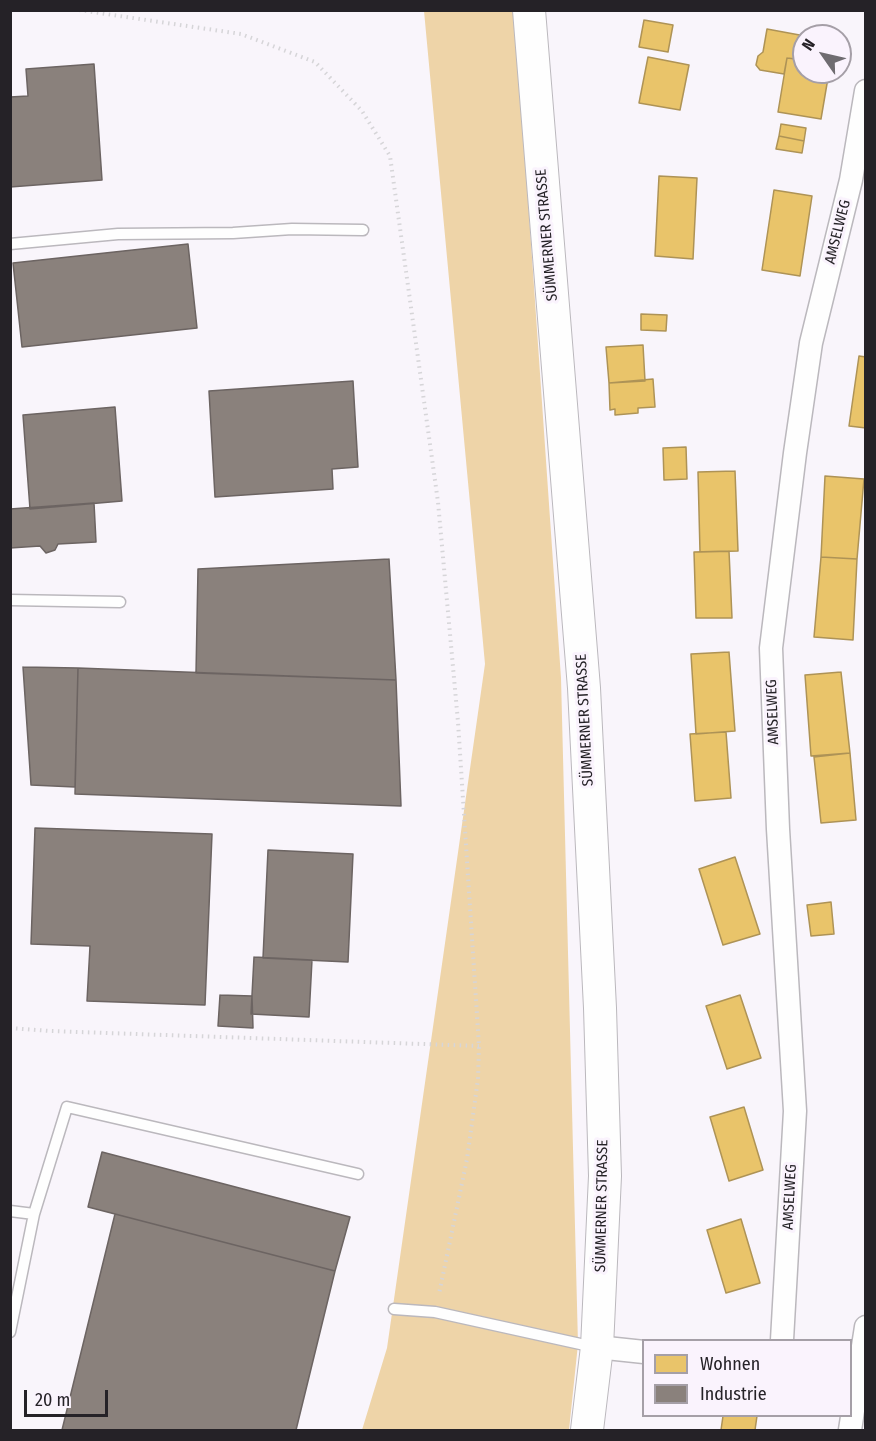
<!DOCTYPE html>
<html>
<head>
<meta charset="utf-8">
<style>
  body { margin:0 }
  #map { position:relative; width:876px; height:1441px; overflow:hidden; background:#f9f5fb; font-family:"Fira Sans Condensed",sans-serif }
  canvas { display:block }
  .frame { position:absolute; inset:0; border:12px solid #252227; pointer-events:none }
  .legend { position:absolute; left:642px; top:1339px; width:210px; height:78px; box-sizing:border-box; background:#faf3fd; border:2px solid #a59fa7; margin:0; padding:8px 10px; list-style:none; font-size:18px; color:#252227 }
  .legend li { display:flex; align-items:center; gap:12px; height:30px }
  .legend b { width:30px; border:2px solid #a59fa7 }
  .north { position:absolute; left:792px; top:24px; width:60px; height:60px; box-sizing:border-box; background:#faf3fd; border:2px solid #a59fa7; border-radius:50%; rotate:304deg; font-size:16px; font-weight:700; line-height:24px; text-align:center; color:#252227 }
  .north::after { content:''; display:block; margin:auto; width:21px; height:27px; background:#6f6c71; clip-path:polygon(50% 0,100% 100%,50% 72%,0 100%) }
  .scale { position:absolute; left:24px; top:1390px; width:84px; height:27px; box-sizing:border-box; border:3px solid #252227; border-top:0; padding-left:8px; font-size:18px; line-height:21px; white-space:nowrap; color:#252227; -webkit-text-stroke:4px #faf3fd; paint-order:stroke }
</style>
</head>
<body>
<div id="map">
<canvas width="876" height="1441"></canvas>
<div class="frame"></div>
<ul class="legend">
<li><b style="height:16px;background:#e9c46a"></b>Wohnen</li>
<li><b style="height:16px;background:#8a817c"></b>Industrie</li>
</ul>
<div class="north">N</div>
<div class="scale">20 m</div>
</div>
<script>
const c = document.querySelector('canvas').getContext('2d');
c.lineJoin = 'round';
function paint(path, color) { c.fillStyle = color; c.fill(path, 'evenodd'); }
const toPath = rows => new Path2D(rows.map(r => 'M' + r).join(''));
function trace(path, color, width, dash) { c.strokeStyle = color; c.lineWidth = width; c.lineCap = dash ? 'butt' : 'round'; c.setLineDash(dash || []); c.stroke(path); }
function write(font, color, halo, rows, align = 'center') {
  c.font = font + ' "Fira Sans Condensed",sans-serif'; c.lineWidth = 6; c.setLineDash([]); c.textBaseline = 'middle'; c.strokeStyle = halo; c.fillStyle = color; for (const [text, x, y, turn = 0] of rows) {
    c.save(); c.translate(x, y); c.rotate((+turn || 0) * Math.PI / 180); c.textAlign = isNaN(turn) ? turn : align; if (halo) c.strokeText(text, 0, 0); c.fillText(text, 0, 0); c.restore();
  }
}
const forest = toPath([
  [424,11,515,11,561,678,578,1344,569,1430,362,1430,387,1348,485,664]
]);
const homes = toPath([
  [644,20,673,25,668,52,639,47,644,20],
  [767,29,805,36,804,60,787,58,784,74,760,70,756,65,758,56,763,52,767,29],
  [648,57,689,65,680,110,639,103,648,57],
  [787,58,804,60,804,72,829,72,821,119,778,112,787,58],
  [781,124,806,128,804,141,779,136,781,124],
  [779,136,804,141,802,153,776,149,779,136],
  [659,176,697,178,693,259,655,256,659,176],
  [774,190,812,196,800,276,762,270,774,190],
  [641,314,667,315,666,331,641,330,641,314],
  [643,345,645,381,609,383,606,347,643,345],
  [859,356,866,357,866,428,849,426,859,356],
  [653,379,655,407,638,408,638,413,615,415,615,409,610,410,609,383,653,379],
  [686,447,687,479,664,480,663,448,686,447],
  [735,471,738,551,700,552,698,472,735,471],
  [825,476,864,479,857,559,821,557,825,476],
  [729,551,732,618,696,618,694,552,729,551],
  [821,557,857,559,853,640,814,637,821,557],
  [729,652,735,731,696,734,691,654,729,652],
  [841,672,850,753,811,756,805,675,841,672],
  [726,732,731,798,695,801,690,734,726,732],
  [850,753,856,820,821,823,814,757,850,753],
  [735,857,760,934,723,945,699,869,735,857],
  [831,902,834,934,811,936,807,905,831,902],
  [740,995,761,1058,727,1069,706,1006,740,995],
  [744,1107,763,1170,729,1181,710,1117,744,1107],
  [741,1219,760,1283,726,1293,707,1230,741,1219],
  [723,1416,757,1416,755,1430,721,1430,723,1416]
]);
const industry = toPath([
  [94,64,102,180,10,187,10,97,28,96,26,69,94,64],
  [188,244,197,328,22,347,13,263,188,244],
  [353,381,358,467,332,469,333,489,215,497,209,391,353,381],
  [115,407,122,501,30,509,23,415,115,407],
  [94,503,96,542,58,544,55,550,46,553,40,546,10,548,10,509,94,503],
  [389,559,396,680,196,673,198,569,389,559],
  [23,667,78,668,75,787,31,785,23,667],
  [78,668,396,680,401,806,75,794,78,668],
  [35,828,212,834,205,1005,87,1001,90,946,31,944,35,828],
  [268,850,353,854,348,962,263,958,268,850],
  [254,957,312,960,309,1017,251,1014,254,957],
  [220,995,252,996,253,1028,218,1026,220,995],
  [102,1152,350,1217,335,1271,88,1207,102,1152],
  [115,1214,335,1271,296,1430,62,1430,115,1214]
]);
const path = toPath([
  [79,10,241,34,315,62,362,111,390,156,438,502,458,722,479,1046,478,1079,467,1159,439,1294],
  [10,1028,50,1031,479,1046]
]);
const lane = toPath([
  [10,244,118,234,233,233,292,229,363,230],
  [10,600,120,602],
  [10,1211,34,1214],
  [394,1309,435,1312,594,1347],
  [10,1332,34,1214,67,1107,358,1174]
]);
const street = toPath([
  [782,1340,795,1111,778,829,771,648,795,453,811,343,851,180,866,91],
  [597,1347,644,1352],
  [850,1430,866,1327]
]);
const secondary = toPath([
  [529,10,584,688,600,1008,605,1176,597,1347,587,1430]
]);
const streetNames = [
  ["AMSELWEG",838,232,-76],
  ["SÜMMERNER STRASSE",547,235,-95],
  ["AMSELWEG",773,712,-92],
  ["SÜMMERNER STRASSE",585,720,-93],
  ["AMSELWEG",790,1197,-87],
  ["SÜMMERNER STRASSE",602,1206,-89]
];
paint(forest, '#eed4a8');
paint(homes, '#e9c46a');
trace(homes, '#ae9356', 1.5);
paint(industry, '#8a817c');
trace(industry, '#6c6462', 1.5);
trace(lane, '#bbb8bd', 13);
trace(street, '#bbb8bd', 25);
trace(secondary, '#bbb8bd', 34);
trace(path, '#d6d5d8', 4, [1.5, 4.5]);
trace(lane, '#fefefe', 10);
trace(street, '#fefefe', 22);
trace(secondary, '#fefefe', 32);
write('15px', '#252227', '#faf3fd', streetNames);
</script>
</body>
</html>
